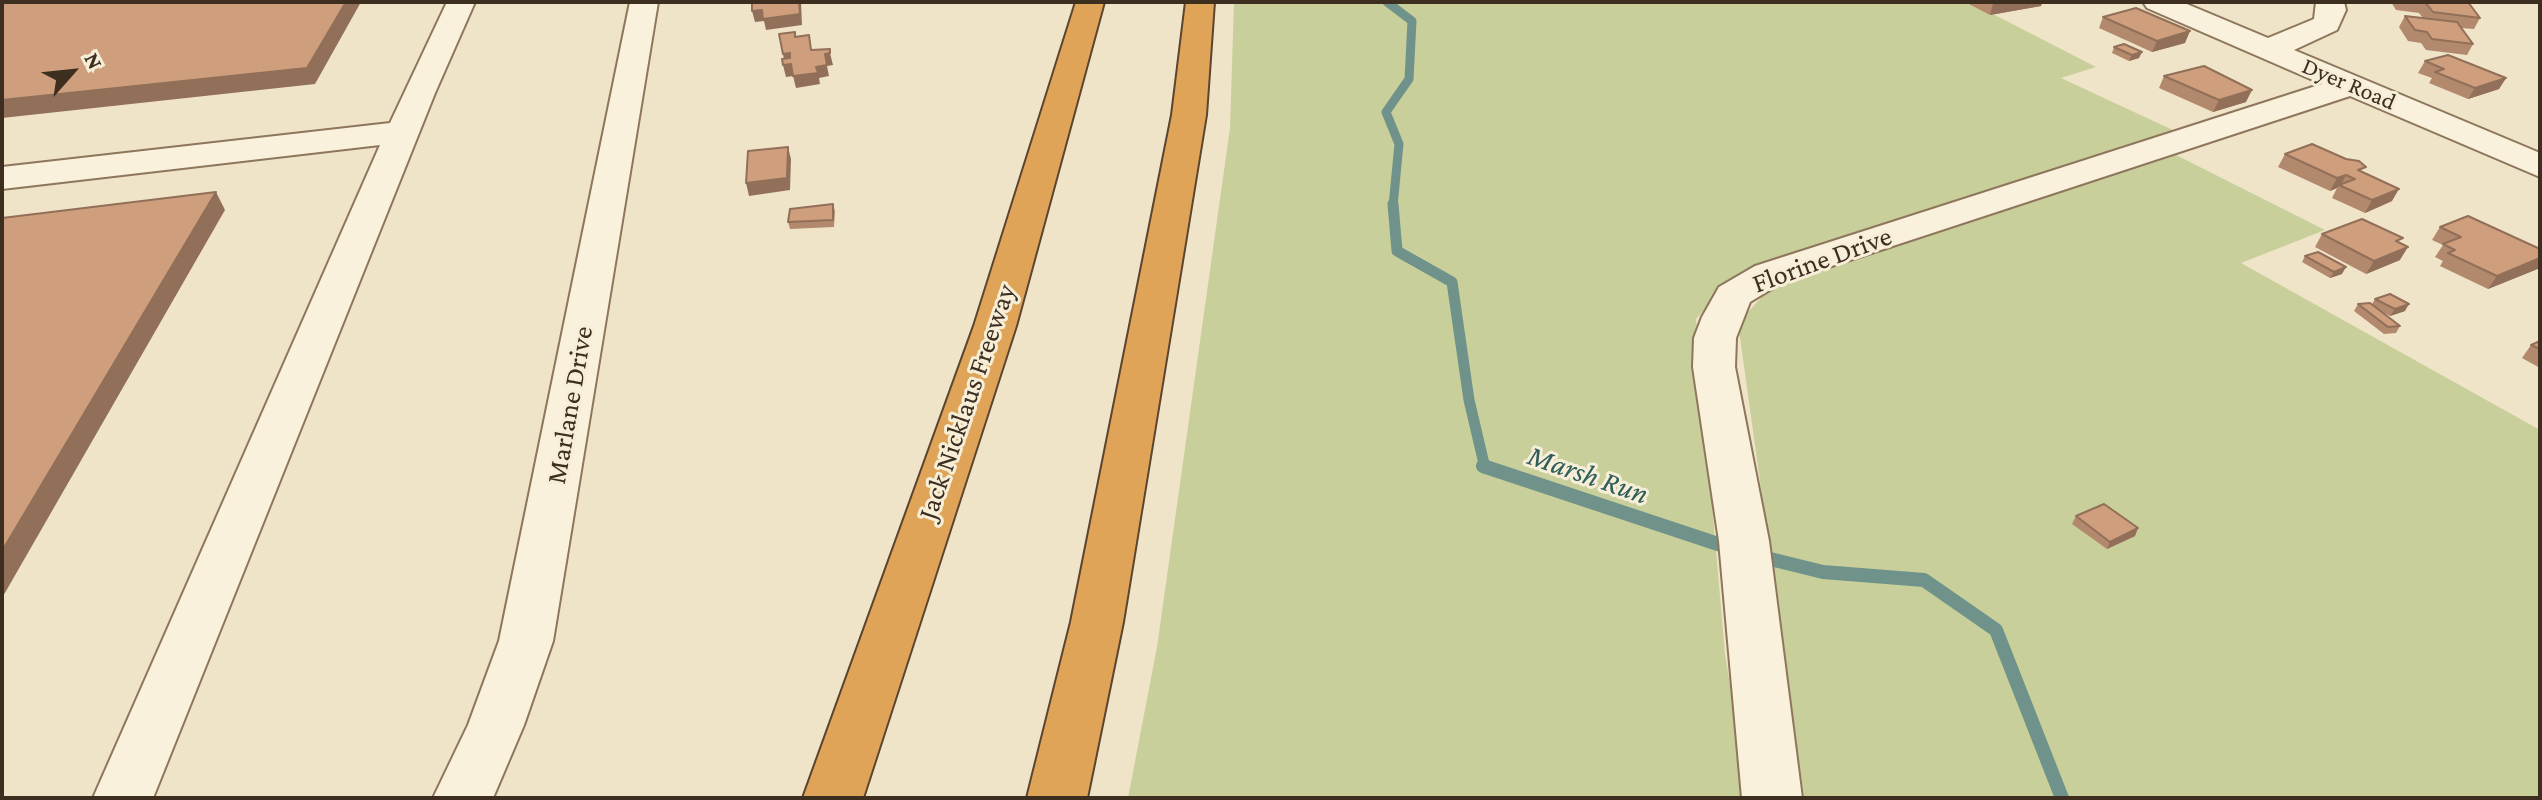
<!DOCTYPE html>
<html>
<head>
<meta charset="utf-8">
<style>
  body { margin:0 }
  #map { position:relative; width:2542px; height:800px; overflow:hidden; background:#f0e4c8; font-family:"Crimson Pro",serif }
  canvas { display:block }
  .frame { position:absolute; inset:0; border:4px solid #3d2e20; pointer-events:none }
  .north { position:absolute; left:32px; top:32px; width:80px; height:80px; -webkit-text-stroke:6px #f7eed8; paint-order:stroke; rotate:63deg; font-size:22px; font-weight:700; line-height:32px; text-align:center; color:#3d2e20 }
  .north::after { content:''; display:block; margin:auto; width:28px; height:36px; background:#3d2e20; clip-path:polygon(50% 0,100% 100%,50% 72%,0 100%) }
</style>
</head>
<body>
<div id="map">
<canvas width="2542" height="800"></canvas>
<div class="frame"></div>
<div class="north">N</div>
</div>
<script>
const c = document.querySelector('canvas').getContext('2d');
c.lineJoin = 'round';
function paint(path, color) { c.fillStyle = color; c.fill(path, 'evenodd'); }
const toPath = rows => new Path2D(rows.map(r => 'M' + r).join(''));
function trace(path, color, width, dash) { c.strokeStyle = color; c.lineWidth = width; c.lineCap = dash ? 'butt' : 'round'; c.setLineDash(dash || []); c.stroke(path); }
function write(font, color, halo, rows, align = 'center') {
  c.font = font + ' "Crimson Pro",serif'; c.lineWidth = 6; c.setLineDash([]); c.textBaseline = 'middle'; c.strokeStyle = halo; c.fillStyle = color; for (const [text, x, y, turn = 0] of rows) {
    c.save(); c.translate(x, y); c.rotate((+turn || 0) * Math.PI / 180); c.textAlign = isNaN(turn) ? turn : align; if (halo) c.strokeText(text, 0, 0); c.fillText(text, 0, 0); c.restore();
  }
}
const green = toPath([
  [1234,2,2035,2,1991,13,2096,67,2061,78,2175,131,1723,288,1696,319,1725,654,1749,798,1128,798,1157,647,1230,128],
  [2172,153,2325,230,2241,263,2540,430,2540,798,1804,798,1738,323,1771,287,1885,245]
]);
const streamFar2 = toPath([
  [1387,2,1412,21,1409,79,1386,112,1399,144,1393,206]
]);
const streamFar1 = toPath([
  [1393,204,1397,251,1452,282,1469,400,1485,468]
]);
const stream = toPath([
  [1483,466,1733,549],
  [1758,556,1823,572,1924,580,1996,630,2062,798]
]);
const minor = toPath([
  [447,2,475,2,435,93,153,798,93,798,380,145,2,189,2,167,390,123,447,2],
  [630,2,658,2,553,641,524,725,493,798,433,798,468,725,499,641,630,2],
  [2143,2,2182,2,2268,38,2314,19,2316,2,2344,2,2346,10,2337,30,2294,50,2540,153,2540,177,2350,96,1783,282,1750,302,1736,338,1735,367,1769,541,1802,798,1742,798,1719,541,1693,367,1694,338,1702,317,1719,287,1755,266,2322,84,2147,8,2143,2]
]);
const highway = toPath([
  [1076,2,1104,2,1016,326,863,798,803,798,974,326,1076,2],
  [1186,2,1214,2,1206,115,1123,622,1087,798,1027,798,1071,622,1172,115,1186,2]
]);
const wall = toPath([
  [1965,2,2042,2,2041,6,1990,15],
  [2391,2,2468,2,2480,18,2474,29,2461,28,2473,44,2467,55,2426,50,2421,43,2408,41,2399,27,2405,16,2423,18,2419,13,2396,10],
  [2103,17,2185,43,2152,52,2099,28],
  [2114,47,2139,58,2129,61,2112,53],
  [2425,61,2506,78,2499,89,2468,99,2429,83,2432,78,2418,73],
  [2164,76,2246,102,2213,112,2159,88],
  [2285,154,2363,173,2392,201,2365,213,2332,198,2337,188,2330,191,2278,167],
  [833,204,835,211,834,227,790,229,788,222],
  [2440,227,2540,249,2540,268,2488,289,2440,266,2443,261,2435,257,2443,245,2432,240],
  [2322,234,2400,243,2400,260,2366,274,2315,247],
  [2305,256,2342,274,2330,278,2302,262],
  [2375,299,2405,311,2390,316,2382,312,2400,326,2396,333,2384,334,2354,311,2358,304,2372,304],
  [2540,341,2540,368,2522,358,2531,345],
  [2076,516,2135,536,2107,549,2072,524]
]);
const shadedWall = toPath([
  [346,2,361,2,315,84,2,118,2,100],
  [801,2,802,25,766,30,764,21,755,22,752,11],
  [2006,2,2042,2,2041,6,1990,15,1993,4],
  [2190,31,2185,43,2152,52,2157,41],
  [2142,52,2139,58,2129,61,2132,55],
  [790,53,794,76,786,77,783,65,785,65,783,54],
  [830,53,833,65,827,66,829,76,819,78,820,84,796,88,793,76,816,67,825,54],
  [2506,78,2499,89,2468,99,2475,88],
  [2252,90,2246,102,2213,112,2219,100],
  [788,147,791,159,790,190,749,196,746,183],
  [2346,175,2340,186,2339,185,2337,188,2330,191,2337,178],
  [2399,189,2392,201,2365,213,2372,200],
  [216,192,225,210,2,598,2,551],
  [2408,247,2400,260,2366,274,2374,261],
  [2540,258,2540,268,2488,289,2497,276],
  [2346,267,2342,274,2330,278,2334,272],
  [2409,304,2405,311,2390,316,2395,309],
  [2138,528,2135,536,2107,549,2110,542]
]);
const building = toPath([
  [2,2,346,2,307,68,2,100,2,2],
  [757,2,799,2,800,14,763,19,762,10,752,11,752,3,757,2],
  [2425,2,2468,2,2480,18,2433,12,2425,2],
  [2136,8,2190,31,2157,41,2103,17,2136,8],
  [2405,16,2457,22,2473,44,2432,39,2427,32,2415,30,2405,16],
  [795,32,795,37,809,35,811,50,830,49,830,53,825,54,827,65,816,67,818,73,793,76,791,64,783,65,782,59,790,58,790,53,783,54,779,34,795,32],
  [2124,44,2142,52,2132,55,2114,47,2124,44],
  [2448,55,2506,78,2475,88,2435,72,2444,69,2425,61,2448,55],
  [2204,66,2252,90,2219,100,2164,76,2204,66],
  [2312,144,2346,159,2359,161,2366,167,2358,170,2399,189,2372,200,2339,185,2355,179,2346,175,2337,178,2285,154,2312,144],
  [788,147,787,178,746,183,748,151,788,147],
  [216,192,2,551,2,218,216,192],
  [833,204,833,220,788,222,790,209,833,204],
  [2468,216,2540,249,2540,258,2497,276,2448,253,2455,250,2443,244,2461,237,2440,227,2468,216],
  [2362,219,2403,238,2396,241,2408,247,2374,261,2322,234,2362,219],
  [2318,252,2346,267,2334,272,2305,256,2318,252],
  [2390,294,2409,304,2395,309,2375,299,2390,294],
  [2370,303,2400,326,2388,327,2358,304,2370,303],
  [2540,341,2540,349,2531,345,2540,341],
  [2104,504,2138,528,2110,542,2076,516,2104,504]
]);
const farStreetnames = [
  ["Dyer Road",2349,84,23]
];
const streetNames = [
  ["Florine Drive",1822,260,-20],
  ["Jack Nicklaus Freeway",967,402,-71],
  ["Marlane Drive",570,405,-80]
];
const waterNames = [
  ["Marsh Run",1588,475,19]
];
paint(green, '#c9cf9b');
trace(streamFar2, '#6f938a', 9);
trace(streamFar1, '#6f938a', 11);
trace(stream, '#6f938a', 14);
trace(minor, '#8d765c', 4);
trace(highway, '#5b4430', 4);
paint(minor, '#faf1dc');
paint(highway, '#e0a458');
paint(wall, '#b2896c');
paint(shadedWall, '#916f58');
paint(building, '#cf9f7d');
trace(building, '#916f58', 2);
write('24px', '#3d2e20', '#f7eed8', farStreetnames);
write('28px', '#3d2e20', '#f7eed8', streetNames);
write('italic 30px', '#2f5d5a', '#f7eed8', waterNames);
</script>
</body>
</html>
